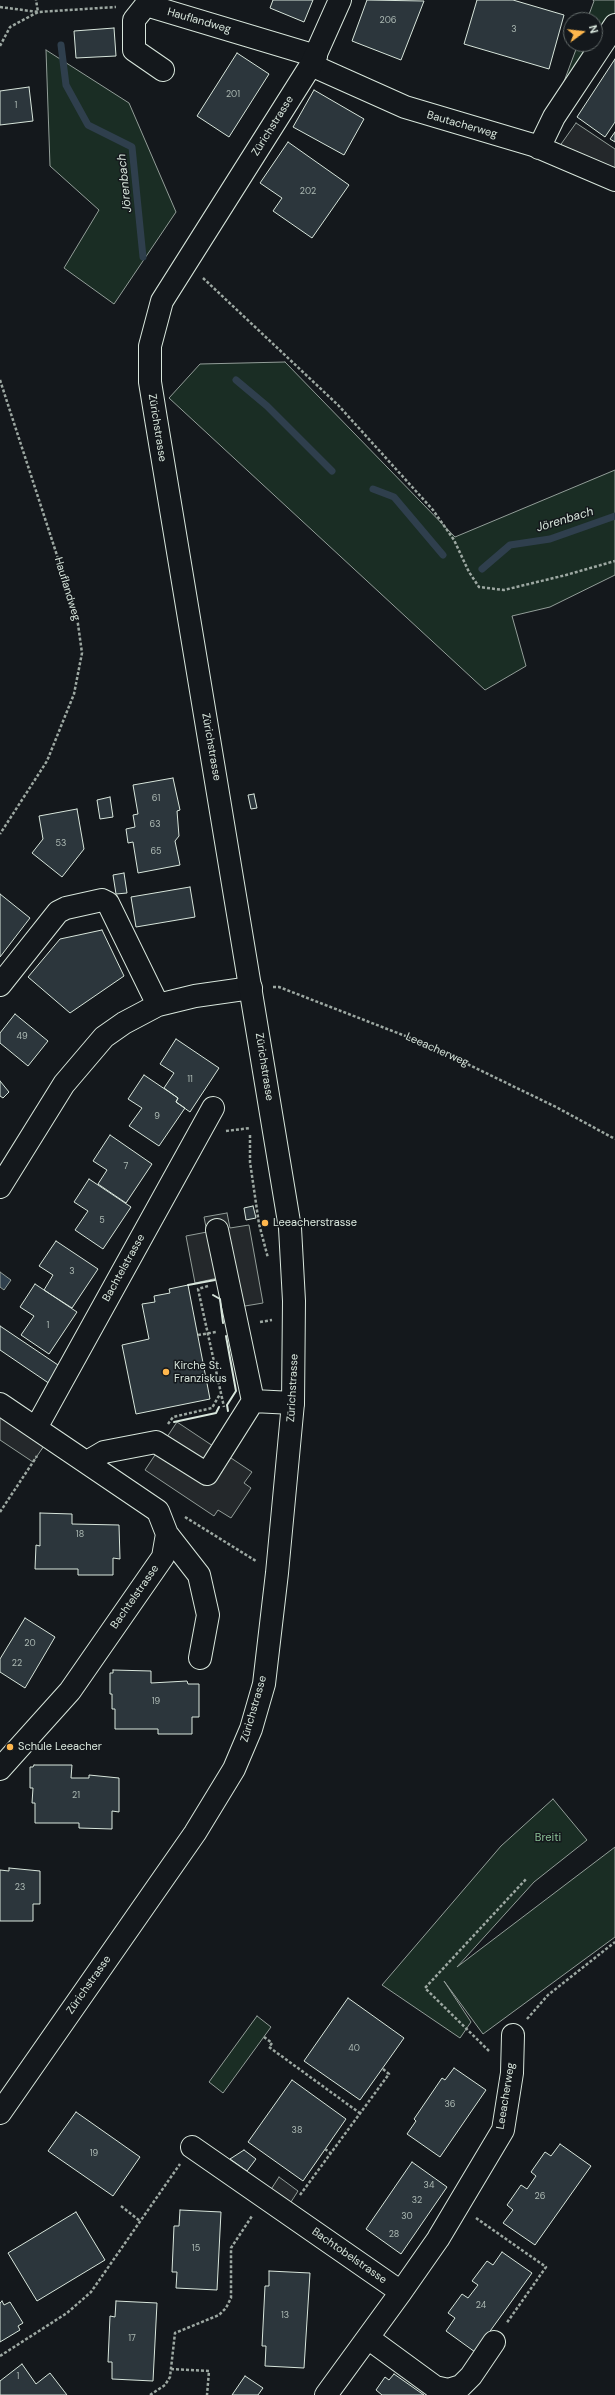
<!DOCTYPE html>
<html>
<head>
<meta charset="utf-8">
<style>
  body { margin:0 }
  #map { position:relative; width:615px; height:2395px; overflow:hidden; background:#14181c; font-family:"DM Sans",sans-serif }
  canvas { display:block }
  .north { position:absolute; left:563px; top:12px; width:40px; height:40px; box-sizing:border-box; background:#14181c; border:1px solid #626a69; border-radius:50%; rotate:75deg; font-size:11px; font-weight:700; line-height:16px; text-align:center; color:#d8e6dc }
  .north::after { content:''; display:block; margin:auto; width:14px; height:18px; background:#ffb74d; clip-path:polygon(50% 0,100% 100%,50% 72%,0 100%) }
</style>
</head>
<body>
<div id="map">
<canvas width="615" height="2395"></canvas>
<div class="north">N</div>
</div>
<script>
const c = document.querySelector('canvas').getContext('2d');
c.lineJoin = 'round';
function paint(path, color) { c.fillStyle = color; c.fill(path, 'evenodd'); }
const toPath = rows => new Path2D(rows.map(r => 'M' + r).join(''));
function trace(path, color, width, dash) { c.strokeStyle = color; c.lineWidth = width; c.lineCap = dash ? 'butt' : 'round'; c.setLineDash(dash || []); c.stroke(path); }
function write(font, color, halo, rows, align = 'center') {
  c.font = font + ' "DM Sans",sans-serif'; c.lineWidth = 3; c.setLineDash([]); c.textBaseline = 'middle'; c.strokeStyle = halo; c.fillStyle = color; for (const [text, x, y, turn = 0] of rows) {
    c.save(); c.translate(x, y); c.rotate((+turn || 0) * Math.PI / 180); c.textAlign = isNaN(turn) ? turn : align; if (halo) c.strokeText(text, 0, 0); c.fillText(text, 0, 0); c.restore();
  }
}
const green = toPath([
  [593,0,615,0,615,17,553,111,578,44,595,44,595,20,587,20,594,1,593,0],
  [46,50,129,103,176,212,114,304,64,268,99,210,50,166,46,50],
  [285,362,455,537,615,470,615,575,550,607,512,616,526,666,485,690,169,398,200,364,285,362],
  [553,1799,587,1840,534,1882,457,1967,615,1847,615,1937,483,2034,444,1981,471,2022,460,2038,382,1985,501,1846,553,1799],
  [257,2016,271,2027,223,2093,209,2082,257,2016]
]);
const parking = toPath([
  [576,123,615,149,615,171,559,147,576,123],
  [227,1213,230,1228,249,1225,263,1303,233,1308,218,1278,195,1283,186,1236,207,1232,204,1217,227,1213],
  [0,1404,50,1437,33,1462,0,1440,0,1404],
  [177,1422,252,1472,244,1483,251,1488,231,1518,218,1510,214,1516,145,1470,177,1422],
  [279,2177,298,2191,289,2205,270,2191,279,2177]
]);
const water = toPath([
  [0,1272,11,1280,4,1290,0,1287,0,1272]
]);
const stream = toPath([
  [61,45,66,85,88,125,132,147,143,257],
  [236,380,267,406,332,471],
  [373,489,394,497,443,555],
  [482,569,510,545,550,539,615,516]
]);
const building = toPath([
  [273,0,313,0,304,22,270,8,273,0],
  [367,0,424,1,401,60,352,41,367,0],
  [477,0,513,0,564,15,549,69,464,44,477,0],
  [114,28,116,56,76,58,74,31,114,28],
  [237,53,269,74,229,137,197,116,237,53],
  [615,59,615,122,605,137,577,117,615,59],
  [29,87,33,121,0,125,0,91,29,87],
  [314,90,364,119,344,155,293,127,314,90],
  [615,132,615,142,610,139,615,132],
  [288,142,349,185,312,238,273,211,282,198,260,183,288,142],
  [173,778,180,810,177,811,179,836,175,841,180,865,138,873,133,842,128,843,126,829,135,827,133,815,138,814,133,785,173,778],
  [254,794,257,808,251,809,248,795,254,794],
  [110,797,113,817,100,819,97,800,110,797],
  [77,809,84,849,62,877,32,853,43,839,39,816,77,809],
  [124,873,127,893,116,894,113,875,124,873],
  [190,887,195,917,136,927,131,897,190,887],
  [0,894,30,918,0,957,0,894],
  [102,930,124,976,70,1013,28,977,60,939,102,930],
  [15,1014,48,1041,28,1066,0,1043,0,1033,15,1014],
  [176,1039,219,1068,190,1112,176,1102,178,1098,164,1088,174,1073,160,1064,176,1039],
  [144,1075,178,1098,176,1102,185,1108,159,1146,129,1126,142,1108,128,1099,144,1075],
  [0,1081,9,1092,3,1098,0,1096,0,1081],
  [110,1135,152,1164,126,1203,98,1184,107,1170,93,1161,110,1135],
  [89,1179,131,1207,103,1249,75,1230,88,1211,74,1202,89,1179],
  [253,1206,256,1218,246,1220,244,1208,253,1206],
  [56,1241,98,1269,72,1308,44,1290,53,1275,39,1266,56,1241],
  [35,1284,77,1312,49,1354,21,1335,34,1316,20,1307,35,1284],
  [188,1285,210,1399,136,1414,122,1345,149,1339,142,1304,155,1302,154,1296,170,1293,169,1289,188,1285],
  [0,1326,61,1367,50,1384,0,1350,0,1326],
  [40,1513,72,1514,72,1524,119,1525,120,1559,113,1558,113,1575,78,1575,78,1569,35,1569,36,1545,40,1546,40,1513],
  [25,1618,55,1637,25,1688,0,1672,0,1659,25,1618],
  [113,1670,151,1671,151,1683,187,1681,188,1684,199,1684,199,1717,192,1717,192,1734,158,1734,158,1729,115,1729,115,1709,112,1709,112,1694,110,1694,110,1673,113,1673,113,1670],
  [34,1765,72,1765,71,1778,89,1778,89,1775,119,1778,119,1812,112,1811,112,1829,79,1828,79,1823,35,1823,35,1803,32,1803,33,1788,30,1788,30,1767,33,1767,34,1765],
  [9,1868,40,1871,40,1904,33,1904,33,1921,0,1921,0,1870,9,1871,9,1868],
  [348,1998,404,2038,360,2100,304,2061,348,1998],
  [454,2068,486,2090,440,2157,407,2134,416,2121,414,2119,442,2078,445,2080,454,2068],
  [292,2080,346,2119,303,2181,248,2142,292,2080],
  [76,2112,140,2157,113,2196,48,2151,76,2112],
  [560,2144,591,2166,535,2245,503,2223,513,2210,507,2205,521,2185,527,2189,536,2176,531,2172,545,2152,551,2156,560,2144],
  [244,2150,256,2159,247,2171,230,2159,244,2150],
  [412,2162,447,2187,401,2254,366,2229,412,2162],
  [180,2210,221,2212,217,2290,176,2288,177,2272,172,2272,174,2226,179,2226,180,2210],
  [76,2212,105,2260,37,2301,8,2253,76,2212],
  [502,2252,532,2273,475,2352,446,2331,455,2318,448,2313,462,2294,468,2298,478,2285,472,2281,487,2261,493,2265,502,2252],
  [269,2271,310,2273,304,2368,265,2366,266,2346,262,2346,265,2286,269,2286,269,2271],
  [2,2301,4,2305,10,2302,23,2323,18,2326,20,2330,0,2342,0,2303,2,2301],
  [116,2301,157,2303,153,2381,112,2379,112,2362,108,2362,110,2316,115,2317,116,2301],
  [22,2364,36,2384,50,2373,67,2395,0,2395,0,2381,22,2364],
  [394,2374,424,2395,382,2395,376,2390,385,2377,389,2380,394,2374],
  [245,2376,263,2388,258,2395,232,2395,245,2376]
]);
const path = toPath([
  [0,7,38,12,36,0],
  [0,46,10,27,38,12,116,7],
  [203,278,338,405,433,510,454,540,469,572,479,587,504,590,566,575,615,561],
  [0,380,77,617,82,653,74,694,47,761,0,834],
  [273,987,279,987,426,1044,556,1107,615,1139],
  [226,1131,250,1128],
  [250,1135,250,1162,259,1224,268,1258],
  [208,1286,198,1289,224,1407],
  [260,1322,272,1320],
  [198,1335,216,1332],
  [168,1424,173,1417,212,1408,220,1394],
  [0,1512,37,1456],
  [185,1517,256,1561],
  [527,2019,548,1995,615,1942],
  [264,2037,272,2043,269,2047,361,2114],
  [489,2051,425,1988,527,1878],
  [325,2149,332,2154],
  [300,2195,389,2074,383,2069],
  [121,2206,140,2221],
  [476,2218,546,2267,506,2324],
  [0,2356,67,2313,91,2292,180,2164],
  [171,2369,209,2371,207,2395],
  [150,2395,165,2385,170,2377,175,2333,219,2315,226,2308,231,2298,231,2248,252,2216]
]);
const minor = toPath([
  [311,65,405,107,533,145,615,180],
  [163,70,134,50,134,20,146,5,316,56],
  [539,148,554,117,615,25],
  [0,985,58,912,66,908,102,900,108,903,158,1005],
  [0,1187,64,1084,104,1037,124,1023,158,1005,195,996,251,988],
  [217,1230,253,1401],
  [0,1404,158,1511,167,1534,163,1557,70,1691,0,1769],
  [36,1428,213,1108],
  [87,1462,104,1452,156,1442,207,1474,253,1401,293,1403],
  [167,1534,199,1575,208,1615,200,1658],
  [192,2147,401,2292,326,2395],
  [401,2292,438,2239,503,2130,512,2073,513,2035],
  [368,2338,435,2387,448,2390,461,2386,471,2376,494,2342]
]);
const major = toPath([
  [0,2113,195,1833,234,1769,251,1729,264,1684,277,1573,293,1403,294,1301,290,1228,156,419,150,382,150,346,162,301,311,65,340,0]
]);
const wall = toPath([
  [188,1285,215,1280],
  [213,1295,220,1299,223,1323],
  [226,1336,236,1391,227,1405,228,1411],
  [174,1422,216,1413,219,1407]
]);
const markers = [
  [265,1223,4,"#ffb74d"],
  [166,1372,4,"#ffb74d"],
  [10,1747,4,"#ffb74d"]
];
const numberNames = [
  ["206",388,21],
  ["3",514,30],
  ["201",233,95],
  ["1",16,106],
  ["202",308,192],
  ["61",156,799],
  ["63",155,825],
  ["53",61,844],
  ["65",156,852],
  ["49",22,1037],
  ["11",190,1080],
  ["9",157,1117],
  ["7",126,1167],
  ["5",102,1221],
  ["3",72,1272],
  ["1",48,1326],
  ["18",80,1535],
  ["20",30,1644],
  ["22",17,1664],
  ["19",156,1702],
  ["21",76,1796],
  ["23",20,1888],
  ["40",354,2049],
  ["36",450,2105],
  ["38",297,2131],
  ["19",94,2154],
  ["34",429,2186],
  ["26",540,2197],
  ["32",417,2201],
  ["30",407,2217],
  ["28",394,2235],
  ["15",196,2249],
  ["24",481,2306],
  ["13",285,2316],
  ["17",132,2339],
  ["1",18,2377]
];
const streetNames = [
  ["Hauflandweg",199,21,16],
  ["Bautacherweg",462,125,16],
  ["Zürichstrasse",273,126,-58],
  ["Zürichstrasse",157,428,81],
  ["Hauflandweg",67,589,73],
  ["Zürichstrasse",211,747,80],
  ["Leeacherweg",437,1050,24],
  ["Zürichstrasse",264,1067,81],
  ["Bachtelstrasse",124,1268,-61],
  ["Zürichstrasse",293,1388,-87],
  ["Bachtelstrasse",135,1597,-55],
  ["Zürichstrasse",254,1709,-74],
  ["Zürichstrasse",89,1985,-55],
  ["Leeacherweg",506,2096,-81],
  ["Bachtobelstrasse",349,2256,35]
];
const poiNames = [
  ["Leeacherstrasse",273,1223],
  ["Kirche St.",174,1366],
  ["Franziskus",174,1379],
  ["Schule Leeacher",18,1747]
];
const parkNames = [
  ["Breiti",548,1838]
];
const waterNames = [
  ["Jörenbach",125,183,-96],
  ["Jörenbach",565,520,-17]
];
paint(green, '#1a2d24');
trace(green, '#939e99', 1);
paint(parking, '#24282b');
trace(parking, '#939e99', 1);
paint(water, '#2f3f4d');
trace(water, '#939e99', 1);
trace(stream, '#2f3f4d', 7);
paint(building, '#2c363c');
trace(building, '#d8e6dc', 1);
trace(minor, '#d8e6dc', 24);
trace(major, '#d8e6dc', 24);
trace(path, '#9da8a2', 2.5, [3, 2]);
trace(minor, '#14181c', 22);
trace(major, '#14181c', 22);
trace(wall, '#d8e6dc', 2);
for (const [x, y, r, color] of markers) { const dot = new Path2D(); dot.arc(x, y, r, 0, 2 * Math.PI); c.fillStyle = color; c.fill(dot); trace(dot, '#14181c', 1.5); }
write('9px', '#adbab4', null, numberNames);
write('11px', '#d8e6dc', '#14181c', streetNames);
write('11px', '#d8e6dc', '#14181c', poiNames, 'left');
write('11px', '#8ac095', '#14181c', parkNames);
write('italic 12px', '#d8e6dc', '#14181c', waterNames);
</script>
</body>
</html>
